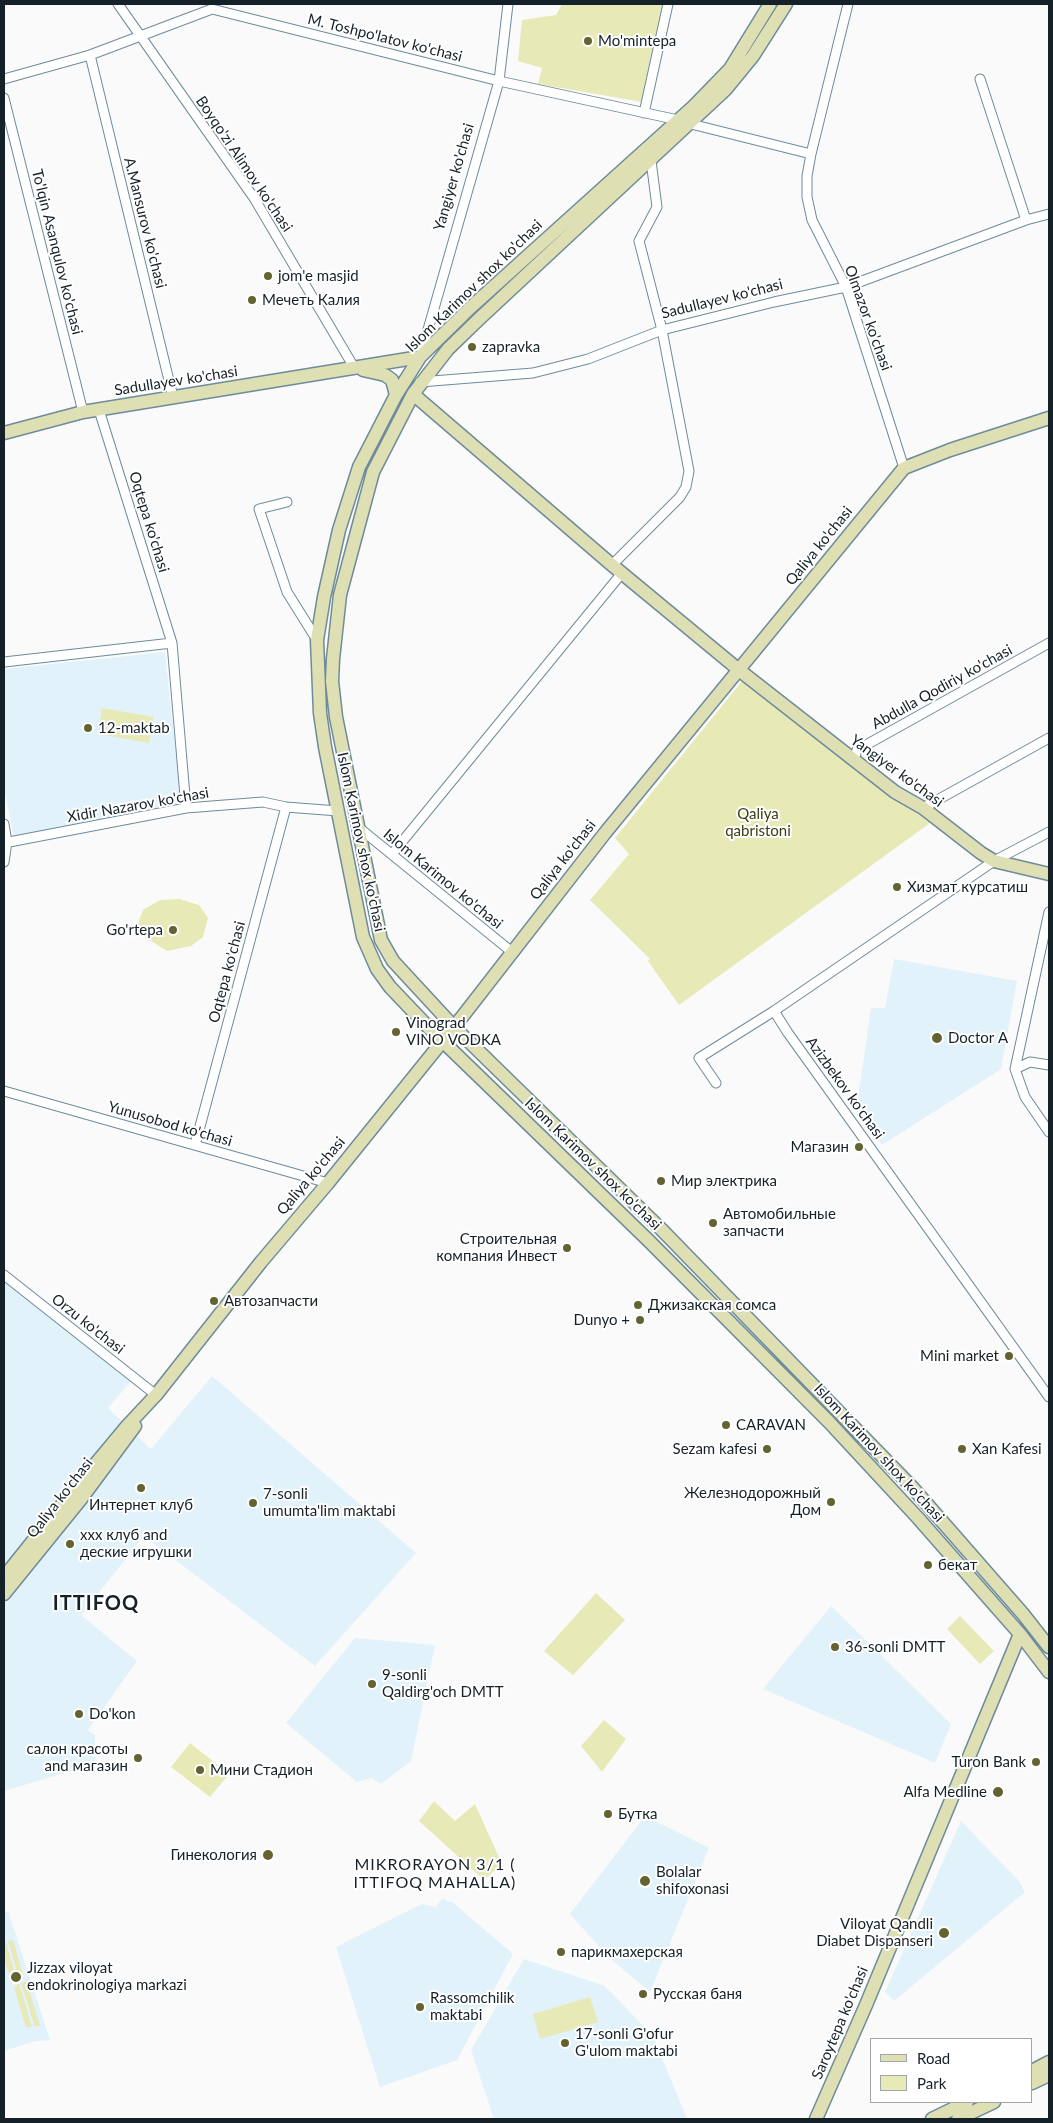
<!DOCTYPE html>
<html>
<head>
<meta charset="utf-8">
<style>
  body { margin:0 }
  #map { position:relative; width:1053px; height:2123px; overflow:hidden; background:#fafafa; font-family:Lato,sans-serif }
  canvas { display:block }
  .frame { position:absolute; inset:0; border:5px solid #152128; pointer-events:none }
  .legend { position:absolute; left:870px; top:2038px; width:162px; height:65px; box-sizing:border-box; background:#fff; border:1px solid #a1a6a9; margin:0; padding:6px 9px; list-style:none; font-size:15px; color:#152128 }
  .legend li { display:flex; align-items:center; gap:10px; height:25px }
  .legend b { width:25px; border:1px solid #a1a6a9 }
</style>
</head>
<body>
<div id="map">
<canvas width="1053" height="2123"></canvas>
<div class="frame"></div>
<ul class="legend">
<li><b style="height:6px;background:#dfdfb4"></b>Road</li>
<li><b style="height:14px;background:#e7eab7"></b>Park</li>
</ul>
</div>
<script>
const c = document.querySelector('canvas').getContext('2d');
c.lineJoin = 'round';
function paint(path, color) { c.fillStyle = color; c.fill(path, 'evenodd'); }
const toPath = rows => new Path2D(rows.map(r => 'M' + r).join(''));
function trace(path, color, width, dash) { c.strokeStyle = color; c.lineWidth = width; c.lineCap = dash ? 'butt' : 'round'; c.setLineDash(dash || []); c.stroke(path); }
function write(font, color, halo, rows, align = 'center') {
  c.font = font + ' Lato,sans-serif'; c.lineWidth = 4; c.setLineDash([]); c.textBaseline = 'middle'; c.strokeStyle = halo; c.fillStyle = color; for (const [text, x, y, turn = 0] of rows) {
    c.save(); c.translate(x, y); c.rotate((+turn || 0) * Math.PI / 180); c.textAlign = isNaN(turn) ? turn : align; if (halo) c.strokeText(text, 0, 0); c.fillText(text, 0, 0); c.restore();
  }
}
const built = toPath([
  [165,652,181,803,14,836,4,788,4,669],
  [894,959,1017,981,1001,1069,882,1145,856,1113,871,1008,885,1008],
  [4,1280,131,1381,108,1408,151,1449,212,1376,416,1553,315,1666,144,1536,81,1615,137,1661,88,1730,95,1735,95,1764,4,1791],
  [831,1606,951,1724,935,1763,763,1689],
  [355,1638,435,1645,411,1761,381,1784,371,1778,357,1782,286,1723],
  [645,1816,709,1848,650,1992,608,1957,570,1914],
  [961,1821,1019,1881,1025,1892,894,2001,885,1992],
  [443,1898,448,1902,451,1901,513,1954,457,2060,380,2087,336,1947,422,1904,435,1907],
  [8,1911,50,2040,35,2041,4,2051,4,1913],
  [524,1959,605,1986,653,2036,687,2119,494,2119,471,2050]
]);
const green = toPath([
  [562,4,664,4,642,102,538,84,542,68,518,61,522,20,556,15],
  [742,681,930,823,679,1005,648,961,650,959,590,900,629,854,615,838],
  [102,708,154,717,149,743,98,734],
  [179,899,199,905,208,918,203,937,191,946,167,951,145,937,138,923,143,910,160,900],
  [596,1593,625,1620,573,1675,544,1651],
  [960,1616,994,1651,980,1664,947,1629],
  [604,1720,626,1739,602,1772,581,1746],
  [190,1743,229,1774,210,1797,171,1767],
  [434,1801,455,1821,475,1804,502,1864,484,1880,419,1821],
  [4,1936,16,1976,9,1975,4,1958],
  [13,1940,23,1974,18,1975,8,1941],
  [26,1981,40,2025,35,2027,21,1983],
  [19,1983,32,2027,26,2027,14,1988],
  [590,1997,598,2022,540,2039,533,2014]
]);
const street = toPath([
  [118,4,254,198,355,369],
  [848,4,811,154,807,176,807,197,812,220,846,287,904,468],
  [90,55,173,397],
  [4,79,90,55,212,9,499,81,678,120],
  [980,79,1026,220],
  [4,98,83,412],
  [644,113,668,4],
  [691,124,811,154],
  [421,354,499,81,508,4],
  [420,382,533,373,588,359,662,330,774,302,846,287,1026,220,1049,214],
  [99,410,172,643,186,808],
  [287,502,259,509,287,592,317,640],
  [612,565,680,497,686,487,689,471,662,330,639,241,657,207,651,161],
  [4,662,172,643],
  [854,760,857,750,1049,643],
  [923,808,1049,738],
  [4,824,7,842,4,862],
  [358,827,512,952],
  [1049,832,994,861,774,1011,788,1033,1049,1397],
  [4,843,186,808,263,802,286,807,338,811],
  [392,854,622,573],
  [1049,912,1015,1069,1030,1062,1049,1065],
  [1015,1069,1025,1097,1049,1132],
  [716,1083,699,1058,774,1011],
  [4,1091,328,1183],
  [195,1145,286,807],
  [4,1275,156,1395]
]);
const secondary = toPath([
  [770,4,730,69,694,106,470,308,420,357,396,395,359,467,339,530,324,597,317,640,320,713,325,747,363,937,377,969,390,987,430,1029,649,1241,829,1422,918,1518,1020,1634,1049,1672],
  [786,4,753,56,726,89,479,319,448,349,413,394,373,472,340,595,333,659,332,681,336,717,381,940,393,961,454,1027,661,1229,912,1487,1023,1614,1049,1647],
  [363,370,385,375,392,380,396,395],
  [413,394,612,565,739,670,895,792,923,808,981,853,994,861,1049,874],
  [4,433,83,412,420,357],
  [4,1577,73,1491,127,1426,156,1395,261,1262,328,1183,462,1017,605,833,904,468,950,450,1049,418],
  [4,1594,81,1499,135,1426],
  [1032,2071,1049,2062],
  [1032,2083,1049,2075],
  [816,2119,866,2005,1020,1634],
  [932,2119,967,2102],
  [958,2119,994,2102]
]);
const markers = [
  [588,41,5,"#626331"],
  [268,276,5,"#626331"],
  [252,300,5,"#626331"],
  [472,347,5,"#626331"],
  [88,728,5,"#626331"],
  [897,887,5,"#626331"],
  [173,930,5,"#626331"],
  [396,1032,5,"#626331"],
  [937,1038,6,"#626331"],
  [859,1147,5,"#626331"],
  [661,1181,5,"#626331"],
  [713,1223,5,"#626331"],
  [567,1248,5,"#626331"],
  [214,1301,5,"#626331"],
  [638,1305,5,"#626331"],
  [640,1320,5,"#626331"],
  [1009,1356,5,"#626331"],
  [726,1425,5,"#626331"],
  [767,1449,5,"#626331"],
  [962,1449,5,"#626331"],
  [141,1488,5,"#626331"],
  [831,1502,5,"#626331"],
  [253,1503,5,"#626331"],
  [70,1544,5,"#626331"],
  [928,1565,5,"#626331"],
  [835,1647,5,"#626331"],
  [372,1684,5,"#626331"],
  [79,1714,5,"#626331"],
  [138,1758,5,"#626331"],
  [1036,1762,5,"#626331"],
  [200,1770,5,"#626331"],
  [998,1792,6,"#626331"],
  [608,1814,5,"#626331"],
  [268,1855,6,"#626331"],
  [645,1881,6,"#626331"],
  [944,1933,6,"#626331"],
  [561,1952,5,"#626331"],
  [16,1977,6,"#626331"],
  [643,1994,5,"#626331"],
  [420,2007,5,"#626331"],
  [565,2043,5,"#626331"]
];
const streetNames = [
  ["M. Toshpo'latov ko'chasi",385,38,14],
  ["Boyqo'zi Alimov ko'chasi",244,164,56],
  ["Yangiyer ko'chasi",454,177,-74],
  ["A.Mansurov ko'chasi",145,223,76],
  ["To'lqin Asanqulov ko'chasi",57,252,76],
  ["Islom Karimov shox ko'chasi",474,286,-44],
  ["Sadullayev ko'chasi",722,299,-14],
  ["Olmazor ko'chasi",868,318,70],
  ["Sadullayev ko'chasi",176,381,-9],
  ["Oqtepa ko'chasi",149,522,73],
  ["Qaliya ko'chasi",819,546,-51],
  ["Abdulla Qodiriy ko'chasi",942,687,-29],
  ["Yangiyer ko'chasi",897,771,36],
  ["Xidir Nazarov ko'chasi",138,805,-10],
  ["Islom Karimov shox ko'chasi",361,842,78],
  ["Qaliya ko'chasi",563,860,-52],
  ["Islom Karimov ko'chasi",443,879,39],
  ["Oqtepa ko'chasi",227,972,-75],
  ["Azizbekov ko'chasi",845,1088,54],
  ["Yunusobod ko'chasi",170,1124,16],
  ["Islom Karimov shox ko'chasi",593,1164,44],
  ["Qaliya ko'chasi",311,1176,-50],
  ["Orzu ko'chasi",88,1324,38],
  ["Islom Karimov shox ko'chasi",879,1453,47],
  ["Qaliya ko'chasi",60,1498,-52],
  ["Saroytepa ko'chasi",840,2023,-67]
];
const poiNames = [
  ["Mo'mintepa",598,41],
  ["jom'e masjid",278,276],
  ["Мечеть Калия",262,300],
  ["zapravka",482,347],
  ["12-maktab",98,728],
  ["Хизмат курсатиш",907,887],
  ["Go'rtepa",163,930,"right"],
  ["Vinograd",406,1023],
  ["VINO VODKA",406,1040],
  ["Doctor A",948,1038],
  ["Магазин",849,1147,"right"],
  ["Мир электрика",671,1181],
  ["Автомобильные",723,1214],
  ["запчасти",723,1231],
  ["Строительная",557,1239,"right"],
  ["компания Инвест",557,1256,"right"],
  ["Автозапчасти",224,1301],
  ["Джизакская сомса",648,1305],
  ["Dunyo +",630,1320,"right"],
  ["Mini market",999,1356,"right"],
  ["CARAVAN",736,1425],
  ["Sezam kafesi",757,1449,"right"],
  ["Xan Kafesi",972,1449],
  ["Железнодорожный",821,1493,"right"],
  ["Дом",821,1510,"right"],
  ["7-sonli",263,1494],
  ["umumta'lim maktabi",263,1511],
  ["Интернет клуб",141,1505,"center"],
  ["ххх клуб and",80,1535],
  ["деские игрушки",80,1552],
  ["бекат",938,1565],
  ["36-sonli DMTT",845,1647],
  ["9-sonli",382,1675],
  ["Qaldirg'och DMTT",382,1692],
  ["Do'kon",89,1714],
  ["салон красоты",128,1749,"right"],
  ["and магазин",128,1766,"right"],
  ["Turon Bank",1026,1762,"right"],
  ["Мини Стадион",210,1770],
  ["Alfa Medline",987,1792,"right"],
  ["Бутка",618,1814],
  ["Гинекология",257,1855,"right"],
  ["Bolalar",656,1872],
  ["shifoxonasi",656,1889],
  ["Viloyat Qandli",933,1924,"right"],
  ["Diabet Dispanseri",933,1941,"right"],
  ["парикмахерская",571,1952],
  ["Jizzax viloyat",27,1968],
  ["endokrinologiya markazi",27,1985],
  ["Русская баня",653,1994],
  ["Rassomchilik",430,1998],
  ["maktabi",430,2015],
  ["17-sonli G'ofur",575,2034],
  ["G'ulom maktabi",575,2051]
];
const parkNames = [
  ["Qaliya",758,814],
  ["qabristoni",758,831]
];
const neighbourhoodNames = [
  ["MIKRORAYON 3/1 (",435,1865],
  ["ITTIFOQ MAHALLA)",435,1883]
];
const districtNames = [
  ["ITTIFOQ",96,1604]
];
paint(built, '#e2f2fb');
paint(green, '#e7eab7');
trace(street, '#6e8b9c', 11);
trace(secondary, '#6e8b9c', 15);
trace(street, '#fff', 9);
trace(secondary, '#dfdfb4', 12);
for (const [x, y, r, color] of markers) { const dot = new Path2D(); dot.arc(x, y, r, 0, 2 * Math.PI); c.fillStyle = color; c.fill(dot); trace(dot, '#fff', 2); }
write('15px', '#152128', '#fff', streetNames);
write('15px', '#152128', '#fff', poiNames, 'left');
write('15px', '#3c3d12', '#fff', parkNames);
c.letterSpacing = '1px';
write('16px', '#152128', '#fff', neighbourhoodNames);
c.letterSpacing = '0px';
c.letterSpacing = '1px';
write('bold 20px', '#152128', '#fff', districtNames);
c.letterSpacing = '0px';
</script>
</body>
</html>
